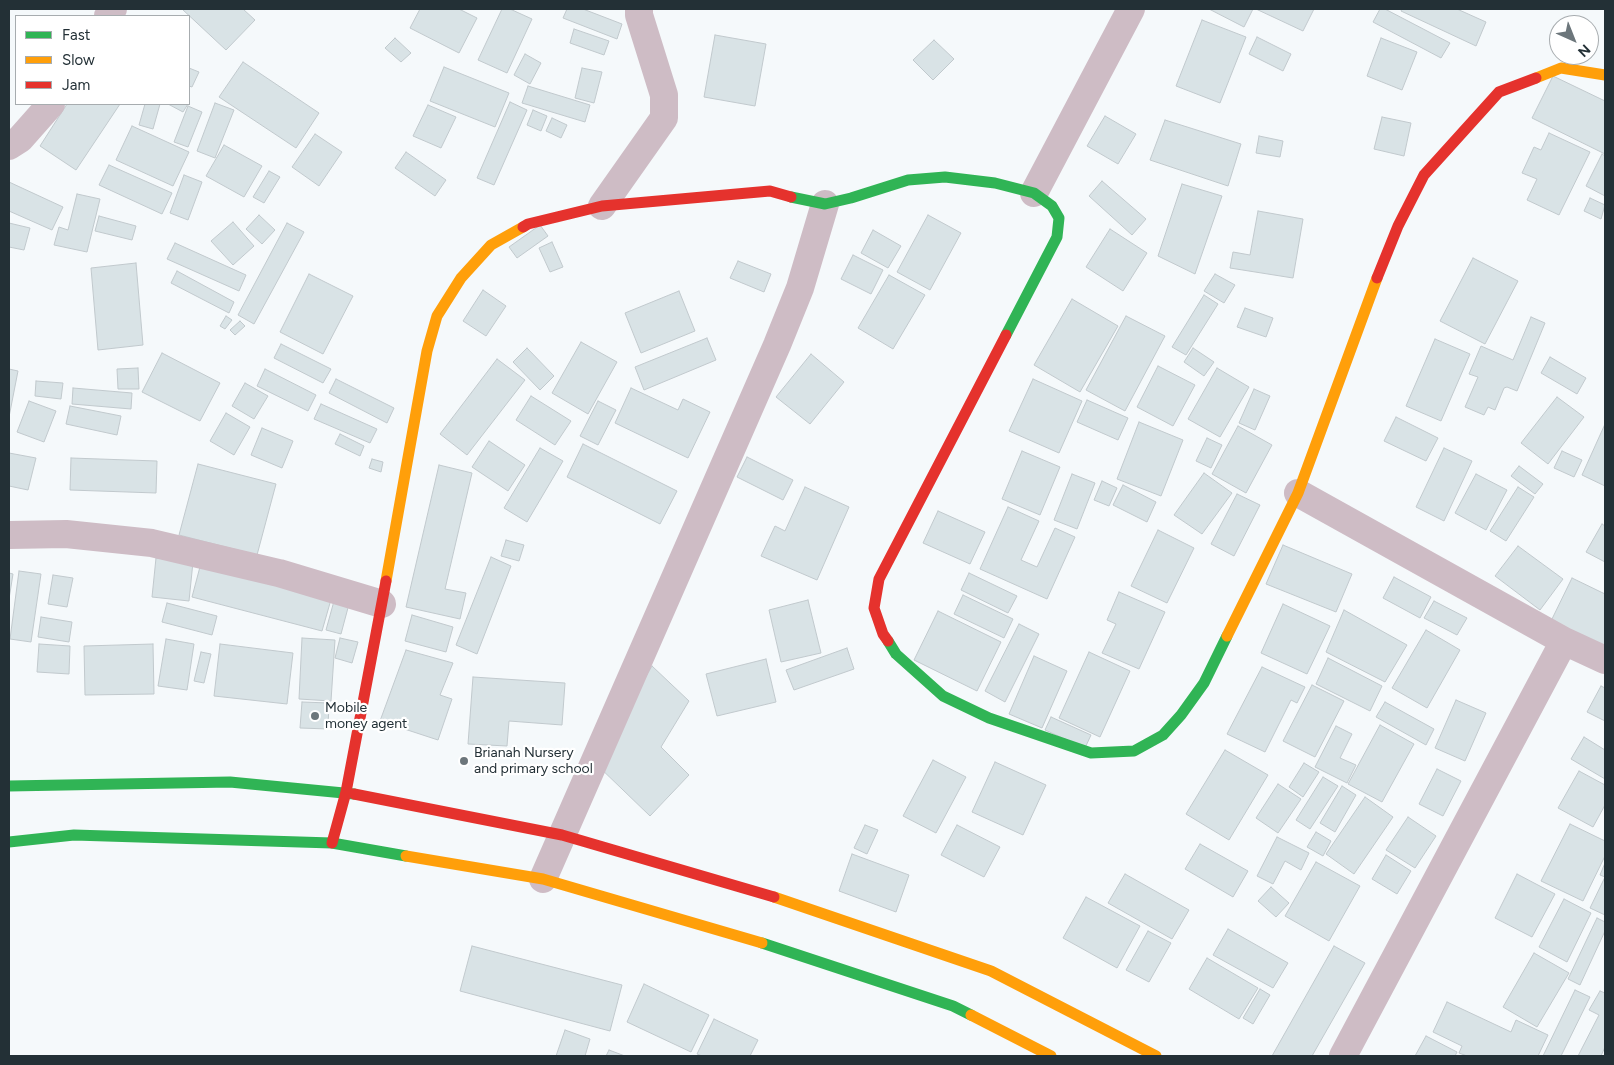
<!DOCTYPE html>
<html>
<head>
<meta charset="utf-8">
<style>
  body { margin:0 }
  #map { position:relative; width:1614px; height:1065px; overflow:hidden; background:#f5f9fb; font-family:Figtree,sans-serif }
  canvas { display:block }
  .frame { position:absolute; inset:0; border:10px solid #233036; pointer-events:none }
  .legend { position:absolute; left:15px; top:15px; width:175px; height:90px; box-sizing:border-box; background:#fff; border:1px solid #a7acaf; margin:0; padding:6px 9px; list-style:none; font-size:15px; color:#233036 }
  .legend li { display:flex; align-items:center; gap:10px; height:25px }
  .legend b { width:25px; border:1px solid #a7acaf }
  .north { position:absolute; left:1549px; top:15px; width:50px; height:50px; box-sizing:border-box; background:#fff; border:1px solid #a7acaf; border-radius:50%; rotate:136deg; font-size:14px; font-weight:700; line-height:20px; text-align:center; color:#233036 }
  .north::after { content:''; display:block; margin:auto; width:18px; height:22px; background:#6c767b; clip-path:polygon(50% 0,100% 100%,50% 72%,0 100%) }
</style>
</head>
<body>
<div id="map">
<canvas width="1614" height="1065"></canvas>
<div class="frame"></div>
<ul class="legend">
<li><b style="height:6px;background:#30b455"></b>Fast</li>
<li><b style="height:6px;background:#ff9f0a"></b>Slow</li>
<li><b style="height:6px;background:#e5322d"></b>Jam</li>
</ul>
<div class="north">N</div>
</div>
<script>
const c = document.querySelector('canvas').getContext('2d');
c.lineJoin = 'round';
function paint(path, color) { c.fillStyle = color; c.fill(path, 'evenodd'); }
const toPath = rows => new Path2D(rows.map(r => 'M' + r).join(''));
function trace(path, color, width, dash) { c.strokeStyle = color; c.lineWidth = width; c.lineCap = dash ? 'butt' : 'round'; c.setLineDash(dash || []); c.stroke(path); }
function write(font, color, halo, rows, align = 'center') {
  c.font = font + ' Figtree,sans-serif'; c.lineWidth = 4.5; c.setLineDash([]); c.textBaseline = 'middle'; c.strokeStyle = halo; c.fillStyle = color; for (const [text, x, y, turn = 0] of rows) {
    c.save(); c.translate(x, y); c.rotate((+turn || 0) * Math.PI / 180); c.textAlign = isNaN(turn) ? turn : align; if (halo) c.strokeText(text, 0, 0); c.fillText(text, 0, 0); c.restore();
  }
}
const building = toPath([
  [182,9,243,9,255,20,226,50,182,9],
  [420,9,459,9,477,18,459,53,410,28,420,9],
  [502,9,510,9,532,19,507,73,478,60,502,9],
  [567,9,583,9,622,24,617,39,563,18,567,9],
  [1209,9,1253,9,1244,27,1209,9],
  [1256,9,1314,9,1303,31,1256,9],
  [1380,9,1385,9,1450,43,1441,58,1373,22,1380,9],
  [1402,9,1457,9,1486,22,1476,46,1401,11,1402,9],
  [1202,20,1246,37,1220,103,1176,86,1202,20],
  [574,29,609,41,604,55,570,43,574,29],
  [715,35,766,44,755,106,704,97,715,35],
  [1257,37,1291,54,1283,71,1249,54,1257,37],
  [395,38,411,53,401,62,385,48,395,38],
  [1381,38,1417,52,1402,90,1367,76,1381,38],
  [934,40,954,59,933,80,913,60,934,40],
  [525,54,541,63,530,84,514,75,525,54],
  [243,62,319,113,296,148,219,97,243,62],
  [444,67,509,93,495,127,430,101,444,67],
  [189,68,199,72,192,87,189,86,189,68],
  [582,68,602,72,594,103,575,98,582,68],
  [1553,76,1605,101,1605,154,1532,118,1553,76],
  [528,86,590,105,585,122,522,103,528,86],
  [510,102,527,110,494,185,477,178,510,102],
  [215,103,234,110,215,158,197,151,215,103],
  [67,104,120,104,76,170,40,146,67,104],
  [145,104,160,104,153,129,139,125,145,104],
  [168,104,188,104,183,112,168,104],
  [428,105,456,117,441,148,413,136,428,105],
  [188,106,202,112,188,147,174,142,188,106],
  [533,110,547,116,541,131,527,125,533,110],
  [1105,116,1136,134,1118,164,1087,146,1105,116],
  [1382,117,1411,123,1404,156,1374,149,1382,117],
  [552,118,567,125,561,138,546,131,552,118],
  [1165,120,1241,144,1228,186,1150,160,1165,120],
  [132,126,189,152,173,186,116,160,132,126],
  [1549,133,1590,152,1559,215,1527,200,1537,179,1522,173,1534,147,1541,150,1549,133],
  [315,134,342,152,319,186,292,167,315,134],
  [1259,136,1283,141,1280,157,1256,153,1259,136],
  [224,145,262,166,244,197,206,176,224,145],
  [406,152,446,180,435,196,395,168,406,152],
  [1602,154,1605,156,1605,196,1586,186,1602,154],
  [109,165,172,193,162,214,99,185,109,165],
  [269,171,280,177,264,203,253,197,269,171],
  [184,175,202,182,188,220,170,213,184,175],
  [1102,181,1146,219,1132,235,1089,196,1102,181],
  [9,182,63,207,52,230,9,211,9,182],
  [1182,184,1222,196,1195,274,1158,256,1182,184],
  [77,194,100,199,87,252,54,245,59,227,68,230,77,194],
  [1590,198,1605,205,1601,219,1584,211,1590,198],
  [1258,211,1303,219,1293,278,1230,268,1233,252,1250,255,1258,211],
  [259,215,275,230,262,244,246,229,259,215],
  [928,215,961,233,930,290,897,272,928,215],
  [99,216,136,226,132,240,95,231,99,216],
  [233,222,254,246,233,265,211,241,233,222],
  [9,223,30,228,24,250,9,247,9,223],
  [287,223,304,232,254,324,238,315,287,223],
  [540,225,548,236,517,258,509,247,540,225],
  [1110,229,1147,253,1123,291,1086,267,1110,229],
  [873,230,901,246,888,268,861,253,873,230],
  [552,242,563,267,550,272,539,248,552,242],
  [175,243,246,275,239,291,167,259,175,243],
  [853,255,883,270,871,294,841,279,853,255],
  [1473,258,1518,281,1485,344,1440,321,1473,258],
  [738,261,771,274,764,292,730,278,738,261],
  [136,263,143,345,98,350,91,268,136,263],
  [177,271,234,302,229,313,171,283,177,271],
  [309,274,353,296,323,354,280,332,309,274],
  [1215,274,1235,285,1224,303,1204,291,1215,274],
  [889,275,925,295,893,349,858,328,889,275],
  [483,290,506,306,486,336,463,321,483,290],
  [679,291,695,331,641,353,625,313,679,291],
  [1204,295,1218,304,1186,355,1172,347,1204,295],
  [1072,299,1118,326,1080,392,1034,365,1072,299],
  [1245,308,1273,318,1266,337,1237,327,1245,308],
  [226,316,232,320,225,329,220,326,226,316],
  [1126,316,1165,336,1125,411,1086,390,1126,316],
  [1531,317,1545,323,1517,391,1507,387,1504,388,1495,410,1488,407,1484,415,1465,407,1478,377,1469,374,1481,346,1513,360,1531,317],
  [240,321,245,326,235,335,230,330,240,321],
  [707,338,716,360,644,390,635,367,707,338],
  [1435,339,1470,354,1441,421,1406,406,1435,339],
  [581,342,617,362,588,414,552,393,581,342],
  [281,344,331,369,323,383,274,358,281,344],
  [527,348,554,376,540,390,513,362,527,348],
  [1193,348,1214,362,1204,376,1184,362,1193,348],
  [162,353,220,383,200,421,142,392,162,353],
  [811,354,844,382,810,424,776,397,811,354],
  [1550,357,1586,378,1577,394,1541,373,1550,357],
  [497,359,525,380,467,455,440,434,497,359],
  [1158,366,1195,385,1173,426,1137,407,1158,366],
  [138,368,139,389,118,389,117,369,138,368],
  [1217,368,1249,387,1220,437,1188,419,1217,368],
  [9,369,18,371,9,417,9,369],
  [265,369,316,395,308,411,257,386,265,369],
  [336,379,394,408,387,423,329,393,336,379],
  [1033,379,1082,401,1059,453,1009,431,1033,379],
  [36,381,63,383,61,399,35,396,36,381],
  [245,383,268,396,254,419,232,406,245,383],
  [73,388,132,393,131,409,72,404,73,388],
  [631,388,678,410,683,399,710,412,688,458,615,423,631,388],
  [1254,389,1270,396,1255,430,1239,423,1254,389],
  [531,396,571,421,555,445,516,420,531,396],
  [1557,397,1584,417,1548,464,1521,443,1557,397],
  [1087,400,1128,418,1118,440,1077,422,1087,400],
  [29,401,56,411,44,442,17,432,29,401],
  [598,401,616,410,598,445,580,436,598,401],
  [321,404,377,429,370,443,314,419,321,404],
  [70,406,121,416,117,435,66,424,70,406],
  [226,413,250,427,234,455,210,441,226,413],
  [1396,417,1438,438,1426,461,1384,441,1396,417],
  [1139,422,1183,440,1161,496,1117,479,1139,422],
  [1605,424,1605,486,1582,475,1605,424],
  [1238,426,1272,445,1246,493,1212,474,1238,426],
  [262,428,293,441,282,468,251,455,262,428],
  [340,434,364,446,360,456,335,444,340,434],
  [1207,438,1222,445,1211,468,1196,461,1207,438],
  [489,441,525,465,508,491,472,467,489,441],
  [583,444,677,491,660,524,567,477,583,444],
  [540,448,563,461,527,522,504,508,540,448],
  [1444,448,1472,461,1444,521,1416,507,1444,448],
  [1022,451,1060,467,1040,515,1002,499,1022,451],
  [1562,451,1582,460,1574,477,1554,468,1562,451],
  [9,453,36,458,28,490,9,486,9,453],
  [747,457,793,480,783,500,737,477,747,457],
  [71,458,157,461,156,493,70,490,71,458],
  [372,459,383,462,381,472,369,468,372,459],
  [198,464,276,484,257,555,179,535,198,464],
  [439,465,472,473,445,589,466,593,460,619,406,607,439,465],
  [1519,466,1543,484,1535,494,1511,476,1519,466],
  [1204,473,1232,493,1202,534,1174,515,1204,473],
  [1072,474,1095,483,1077,529,1054,520,1072,474],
  [1476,474,1507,490,1486,530,1455,513,1476,474],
  [1102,481,1117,488,1109,506,1094,500,1102,481],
  [1123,485,1156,502,1147,522,1113,505,1123,485],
  [805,487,849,507,817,580,761,556,775,526,785,531,805,487],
  [1518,487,1534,497,1506,541,1490,531,1518,487],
  [1237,494,1260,505,1234,556,1211,544,1237,494],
  [1008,507,1039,521,1021,560,1037,567,1055,528,1075,537,1047,599,980,569,1008,507],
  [938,511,985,532,970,564,923,543,938,511],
  [1602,524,1605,526,1605,562,1586,552,1602,524],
  [1158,530,1194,548,1167,603,1131,586,1158,530],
  [506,540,524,545,519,561,501,556,506,540],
  [1283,545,1352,574,1336,612,1266,584,1283,545],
  [1518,546,1563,579,1540,610,1495,576,1518,546],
  [491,557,511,566,477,654,456,645,491,557],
  [156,558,193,562,189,601,152,597,156,558],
  [201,563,332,596,322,631,192,597,201,563],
  [19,571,41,574,31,642,10,639,19,571],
  [9,573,13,574,9,599,9,573],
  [969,573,1017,596,1008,613,961,590,969,573],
  [53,575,73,578,67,607,48,604,53,575],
  [1394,577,1431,597,1420,618,1383,598,1394,577],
  [1572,578,1605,594,1605,648,1551,621,1572,578],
  [1119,592,1165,612,1139,669,1102,653,1116,624,1107,620,1119,592],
  [963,595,1013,619,1004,638,954,614,963,595],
  [808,600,821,653,781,662,769,610,808,600],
  [334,601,349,604,341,634,326,630,334,601],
  [1434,601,1467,618,1457,635,1424,618,1434,601],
  [167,603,217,616,212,635,162,622,167,603],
  [1283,604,1330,626,1307,674,1261,653,1283,604],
  [1344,610,1407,645,1385,682,1326,652,1344,610],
  [938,611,1001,642,977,691,914,660,938,611],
  [412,615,453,627,446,652,405,641,412,615],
  [41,617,72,622,69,642,38,637,41,617],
  [1019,624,1039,634,1005,702,985,691,1019,624],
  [1426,630,1460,650,1427,708,1392,688,1426,630],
  [302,638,335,640,331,701,299,699,302,638],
  [340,638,358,642,352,663,335,658,340,638],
  [166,639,194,644,187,690,158,686,166,639],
  [39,644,70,646,69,674,37,672,39,644],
  [153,644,154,694,85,695,84,646,153,644],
  [220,644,293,653,287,704,214,696,220,644],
  [847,648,854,669,794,690,786,670,847,648],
  [406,650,453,663,440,695,452,699,438,740,380,721,406,650],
  [201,652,211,654,204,683,194,681,201,652],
  [1089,652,1130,671,1100,737,1059,718,1089,652],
  [1034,656,1067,671,1042,728,1009,714,1034,656],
  [1328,658,1382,686,1370,711,1316,684,1328,658],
  [766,659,776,702,717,716,706,674,766,659],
  [652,666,689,701,661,747,689,775,650,816,595,763,652,666],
  [1262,667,1305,687,1297,703,1291,700,1265,752,1227,734,1262,667],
  [473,677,565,683,562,725,509,721,507,746,468,744,473,677],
  [1312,685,1344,701,1315,757,1283,741,1312,685],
  [1601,686,1605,688,1605,721,1587,712,1601,686],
  [1456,700,1486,713,1465,761,1435,748,1456,700],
  [302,702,329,703,328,729,300,728,302,702],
  [1385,702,1434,729,1426,745,1376,717,1385,702],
  [1051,717,1091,735,1085,748,1045,730,1051,717],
  [1380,725,1414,744,1382,802,1348,784,1380,725],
  [1336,726,1352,734,1340,758,1356,765,1347,783,1315,767,1336,726],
  [1584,737,1605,750,1605,779,1571,759,1584,737],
  [1225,750,1268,775,1229,840,1186,814,1225,750],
  [933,760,966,777,936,833,903,816,933,760],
  [995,762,1046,785,1023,835,972,812,995,762],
  [1304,763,1319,772,1303,797,1289,787,1304,763],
  [1437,769,1461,781,1443,816,1419,804,1437,769],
  [1579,771,1605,785,1605,805,1593,827,1558,808,1579,771],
  [1323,777,1338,786,1310,829,1296,820,1323,777],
  [1278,784,1301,799,1278,833,1256,818,1278,784],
  [1342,786,1356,795,1335,832,1320,823,1342,786],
  [1365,797,1393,817,1354,874,1326,854,1365,797],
  [1408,817,1436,836,1415,868,1386,850,1408,817],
  [1570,824,1605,841,1605,856,1583,901,1541,881,1570,824],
  [865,825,878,830,867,854,854,848,865,825],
  [957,825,1000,847,984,877,941,855,957,825],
  [1316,832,1331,841,1323,856,1307,847,1316,832],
  [1277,837,1309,853,1301,870,1285,861,1273,884,1257,876,1277,837],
  [1200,844,1248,871,1233,897,1185,869,1200,844],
  [852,854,909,875,896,912,839,891,852,854],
  [1386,855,1411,871,1397,894,1372,879,1386,855],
  [1316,862,1360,886,1329,941,1285,916,1316,862],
  [1605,863,1605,915,1590,908,1605,877,1600,875,1605,863],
  [1125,874,1189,910,1172,939,1108,903,1125,874],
  [1517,874,1555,894,1532,937,1495,918,1517,874],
  [1271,887,1289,903,1276,917,1258,901,1271,887],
  [1086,897,1140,926,1117,968,1063,938,1086,897],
  [1564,899,1591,913,1567,962,1539,947,1564,899],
  [1597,918,1605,922,1605,931,1580,985,1568,979,1597,918],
  [1228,929,1288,963,1273,988,1213,955,1228,929],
  [1148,931,1171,943,1149,982,1126,970,1148,931],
  [472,946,622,985,610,1031,460,991,472,946],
  [1334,946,1365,963,1312,1056,1272,1056,1334,946],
  [1534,953,1569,973,1537,1027,1503,1007,1534,953],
  [1207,958,1258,988,1239,1019,1189,989,1207,958],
  [644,984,709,1015,691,1052,627,1022,644,984],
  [1260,989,1270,995,1253,1024,1243,1018,1260,989],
  [1575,990,1590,997,1561,1056,1543,1056,1575,990],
  [1600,991,1605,993,1605,1047,1601,1056,1578,1056,1599,1015,1589,1010,1600,991],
  [1447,1002,1511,1032,1516,1020,1548,1035,1538,1056,1467,1056,1459,1053,1462,1046,1433,1032,1447,1002],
  [714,1019,758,1040,750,1056,702,1056,697,1054,714,1019],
  [565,1030,590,1039,585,1056,556,1056,565,1030],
  [1426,1036,1457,1052,1455,1056,1415,1056,1426,1036],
  [609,1050,625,1056,606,1056,609,1050]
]);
const street = toPath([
  [108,16,113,9],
  [9,146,20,139,51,104],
  [1034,193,1131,9],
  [602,206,664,118,664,95,639,15,639,9],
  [1298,493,1564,641,1605,660],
  [9,535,66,534,152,543,279,573,382,604],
  [543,879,777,345,800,288,825,204],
  [1343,1056,1564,641]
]);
const fast = toPath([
  [791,197,825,204,851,198,908,180,945,177,995,183,1034,193,1052,206,1059,218,1057,237,1006,335],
  [888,641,896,654,943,696,989,718,1091,753,1134,751,1163,735,1181,715,1204,683,1227,636],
  [9,786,230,782,354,794],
  [9,842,74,835,332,843,406,856],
  [762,943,953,1006,971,1015]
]);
const slow = toPath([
  [1536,78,1561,68,1605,75],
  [386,581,427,351,437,316,461,278,491,245,523,227],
  [1227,636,1298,493,1377,278],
  [406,856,543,879,762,943],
  [774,897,991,971,1156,1056],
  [971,1015,1051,1056]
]);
const jam = toPath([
  [523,227,528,224,602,206,770,191,791,197],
  [1377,278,1398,226,1424,175,1499,92,1536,78],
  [888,641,883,634,874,608,879,579,1006,335],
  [354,794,562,835,774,897],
  [332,843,346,792,386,581]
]);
const markers = [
  [315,716,5,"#6c767b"],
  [464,761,5,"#6c767b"]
];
const poiNames = [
  ["Mobile",325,708],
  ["money agent",325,724],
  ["Brianah Nursery",474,753],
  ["and primary school",474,769]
];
paint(building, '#d9e3e6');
trace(building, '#c1c9cd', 1);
trace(street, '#cebcc5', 28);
trace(fast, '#30b455', 11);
trace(slow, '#ff9f0a', 11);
trace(jam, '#e5322d', 11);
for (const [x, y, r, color] of markers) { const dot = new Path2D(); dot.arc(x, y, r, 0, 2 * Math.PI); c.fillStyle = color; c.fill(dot); trace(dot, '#fff', 2); }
write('14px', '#233036', '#fff', poiNames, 'left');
</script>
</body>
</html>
